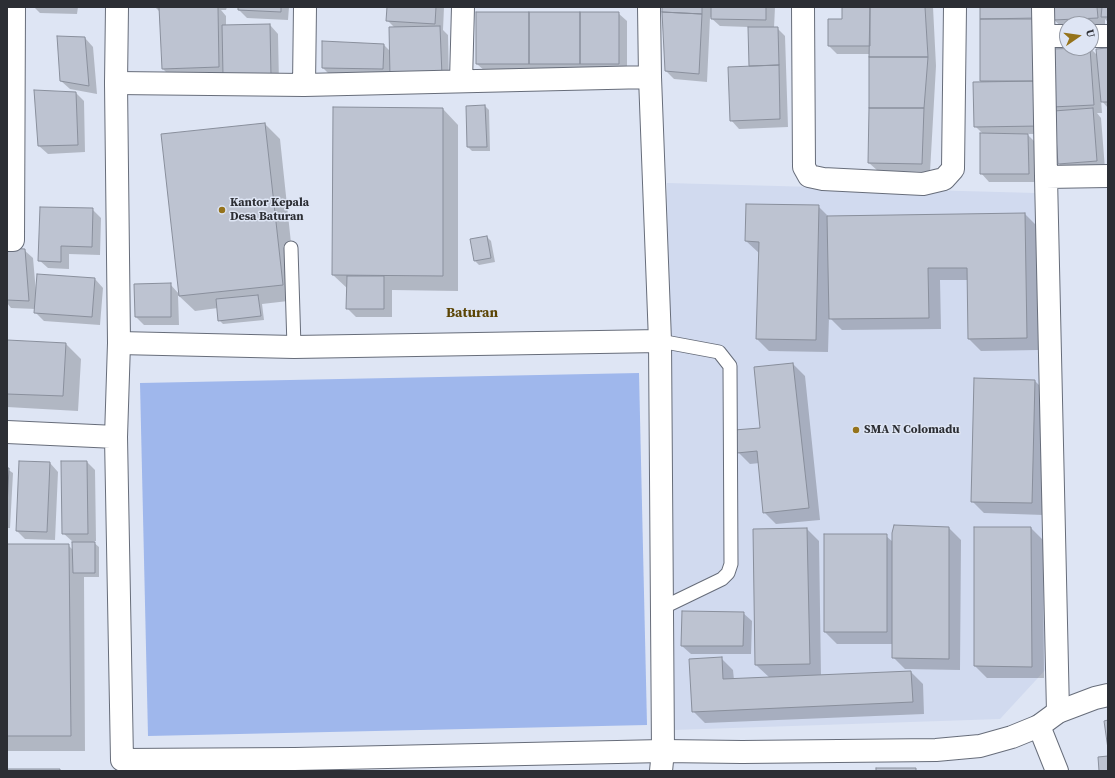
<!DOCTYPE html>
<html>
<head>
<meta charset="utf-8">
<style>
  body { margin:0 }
  #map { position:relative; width:1115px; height:778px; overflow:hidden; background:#dee5f4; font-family:"Source Serif 4",serif }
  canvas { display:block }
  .frame { position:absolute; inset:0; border:8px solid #2c2e34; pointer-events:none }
  .north { position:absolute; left:1059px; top:16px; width:40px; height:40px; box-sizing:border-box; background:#dee5f4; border:1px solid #979ca7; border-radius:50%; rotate:77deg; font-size:11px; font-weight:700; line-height:16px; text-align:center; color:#2c2e34 }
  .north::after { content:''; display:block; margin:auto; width:14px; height:18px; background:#95731b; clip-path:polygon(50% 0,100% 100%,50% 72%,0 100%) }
</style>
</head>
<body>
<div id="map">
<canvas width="1115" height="778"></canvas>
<div class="frame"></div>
<div class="north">U</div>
</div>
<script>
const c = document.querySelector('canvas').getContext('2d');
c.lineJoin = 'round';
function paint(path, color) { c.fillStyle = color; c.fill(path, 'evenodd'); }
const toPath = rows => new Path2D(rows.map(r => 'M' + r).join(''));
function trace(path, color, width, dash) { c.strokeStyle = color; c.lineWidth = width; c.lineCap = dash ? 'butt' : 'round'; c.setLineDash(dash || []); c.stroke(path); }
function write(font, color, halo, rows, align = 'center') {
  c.font = font + ' "Source Serif 4",serif'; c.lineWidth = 3; c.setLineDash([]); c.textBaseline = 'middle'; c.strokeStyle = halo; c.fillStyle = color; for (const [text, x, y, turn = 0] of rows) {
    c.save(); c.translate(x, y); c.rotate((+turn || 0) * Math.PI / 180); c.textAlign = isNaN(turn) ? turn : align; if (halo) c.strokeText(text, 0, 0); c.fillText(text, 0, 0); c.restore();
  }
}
const built = toPath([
  [667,183,1036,193,1048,667,1000,719,673,730]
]);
const green = toPath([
  [639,373,647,725,148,736,140,383]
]);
const shadow = toPath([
  [34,7,78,7,77,14,40,13],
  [155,7,227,7,226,10,221,10,226,16,226,26,270,25,278,34,279,84,171,77,163,69,159,11],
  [239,7,289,7,288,20,247,18,239,10],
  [388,7,444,7,443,30,448,35,449,84,331,76,323,68,384,45,391,52,395,28,387,20],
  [663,7,775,7,774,28,777,28,785,36,788,127,739,129,731,120,750,67,749,27,720,26,710,17,707,82,674,79,666,71],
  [843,7,933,7,936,66,930,172,878,171,869,163,870,54,837,54,829,46,843,20],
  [980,7,1048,50,1090,48,1098,56,1108,49,1108,108,1101,100,1102,113,1097,113,1101,118,1105,169,1067,172,1059,164,1058,112,1053,106,1048,134,1027,134,1036,143,1036,182,989,182,981,173,983,134,975,126,981,82],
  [1054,7,1108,7,1108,22,1105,19,1105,26,1091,27,1091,24,1067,24,1067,28,1063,28,1054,20],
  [618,13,627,21,627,72,486,72,477,64],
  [85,38,93,47,97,94,70,89,61,81],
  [76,93,84,101,85,152,48,154,39,146],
  [485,106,489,110,490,151,472,151,468,147,467,107],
  [443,109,458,125,458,291,392,290,392,317,356,317,347,308,348,289,333,275],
  [265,124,280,139,297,300,262,304,264,320,223,324,219,320,218,308,195,311,178,295,179,325,144,325,136,317,170,284,179,294],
  [818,206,828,216,1025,214,1037,226,1038,350,981,351,969,339,969,280,940,280,941,329,842,330,829,317,828,352,769,351,757,339,759,253,746,241],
  [92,209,101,218,100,255,69,254,69,269,48,268,39,260],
  [487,237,491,241,495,262,479,265,475,261],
  [7,249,24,250,33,258,36,292,38,275,95,279,103,288,100,325,44,321,35,312,36,309,11,308,7,303],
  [7,341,66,344,81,359,78,411,7,407],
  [793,364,805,376,820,520,776,524,764,512,760,463,750,464,738,452,762,428],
  [975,379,1035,381,1047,393,1044,515,984,513,972,501],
  [87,462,95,470,96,541,93,542,99,547,99,577,84,577,85,751,7,751,7,545,68,545,73,550,73,542,63,533],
  [50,463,58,472,55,540,25,539,17,531],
  [7,469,13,473,10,528,7,528],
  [949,528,961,540,960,670,905,669,893,657,893,644,837,644,825,632,825,535,886,536,893,542],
  [975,528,1031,528,1043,540,1044,678,987,678,975,666],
  [807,529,819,541,821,676,911,672,923,684,924,714,705,723,693,711,721,658,733,670,734,680,770,678,756,665,754,530],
  [743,613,752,621,751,654,691,654,682,646]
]);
const building = toPath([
  [159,7,218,7,219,67,162,69,159,7],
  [238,7,281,7,281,12,238,10,238,7],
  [387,7,436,7,435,24,386,21,387,7],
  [662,7,702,7,702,14,662,12,662,7],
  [711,7,766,7,766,20,711,19,711,7],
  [842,7,870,7,870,46,828,46,828,19,842,19,842,7],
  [870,7,925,7,928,57,869,57,870,7],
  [980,7,1034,7,1034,19,980,19,980,7],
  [1053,7,1097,7,1098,18,1053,20,1053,7],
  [1102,7,1108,7,1108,17,1101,17,1102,7],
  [476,12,529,12,529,64,476,64,476,12],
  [529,12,580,12,580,64,529,64,529,12],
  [580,12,619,12,619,64,580,64,580,12],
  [662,12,702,14,699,74,665,71,662,12],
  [1039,18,1040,81,980,81,980,19,1039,18],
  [270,24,271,76,223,76,222,25,270,24],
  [440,26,442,76,390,77,389,27,440,26],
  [748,27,778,27,779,65,749,66,748,27],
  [57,36,85,37,89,86,60,81,57,36],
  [322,41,384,44,383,69,322,68,322,41],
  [1090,48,1094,105,1052,107,1048,49,1090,48],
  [1108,48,1108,102,1101,102,1096,49,1108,48],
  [869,57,928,57,924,108,869,108,869,57],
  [779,65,780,119,730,121,728,67,779,65],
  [1040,81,1040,126,974,127,973,82,1040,81],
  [34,90,76,92,78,145,38,146,34,90],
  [485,105,487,147,467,147,466,106,485,105],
  [333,107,443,108,443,276,332,275,333,107],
  [869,108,924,108,922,164,868,163,869,108],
  [1093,108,1097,161,1058,164,1054,111,1093,108],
  [265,123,283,285,179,296,161,134,265,123],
  [980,133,1028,134,1029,174,980,174,980,133],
  [746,204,819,205,816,340,756,339,759,242,745,241,746,204],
  [40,207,93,208,92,247,61,246,61,262,38,261,40,207],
  [1025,213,1027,338,968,339,967,268,928,268,929,318,829,319,827,216,1025,213],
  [487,236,491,258,474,261,470,239,487,236],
  [7,248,25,249,29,301,7,300,7,248],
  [37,274,95,278,92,317,34,313,37,274],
  [347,276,384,276,384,309,346,309,347,276],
  [171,283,171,317,135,317,134,284,171,283],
  [258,295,261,316,218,321,216,299,258,295],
  [7,340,66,343,63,396,7,394,7,340],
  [793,363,809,508,763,513,757,451,737,453,734,430,760,428,754,367,793,363],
  [974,378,1035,380,1032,503,971,502,974,378],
  [19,461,50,462,47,532,16,531,19,461],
  [61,461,87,461,88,534,62,534,61,461],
  [7,468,9,468,7,507,7,468],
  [894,525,949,527,949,659,892,658,892,533,894,525],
  [974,527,1031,527,1032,667,974,666,974,527],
  [807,528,810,664,755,665,753,529,807,528],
  [824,534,887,534,887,632,824,632,824,534],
  [72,542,95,542,95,573,73,573,72,542],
  [7,544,69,544,71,736,7,736,7,544],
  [682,611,744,612,743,646,681,646,682,611],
  [722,657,723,679,911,671,913,702,692,712,689,659,722,657],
  [1108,720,1108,749,1104,721,1108,720],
  [1108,756,1108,771,1099,771,1098,757,1108,756],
  [876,768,916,768,916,771,876,771,876,768],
  [7,769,60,769,60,771,7,771,7,769]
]);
const lane = toPath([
  [291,248,294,347],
  [660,341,719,352,730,366,731,564,728,573,722,579,662,608]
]);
const street = toPath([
  [803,7,804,167,809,176,823,179,923,184,944,179,953,169,955,7],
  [1043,7,1046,177,1108,176],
  [1044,36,1067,36],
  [1091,36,1108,36],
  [650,77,660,341,663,751,661,771],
  [461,81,463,7],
  [116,83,304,85,650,77,649,7],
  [304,85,305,7],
  [1046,177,1058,712],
  [7,240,13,240,14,7],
  [119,343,294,347,660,341],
  [1039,726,1057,771]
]);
const secondary = toPath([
  [7,432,116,437,122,760,295,759,663,751,742,752,936,750,980,746,1012,737,1039,726,1058,712,1095,698,1108,695],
  [116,437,119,343,116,83,117,7]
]);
const markers = [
  [222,210,4,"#95731b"],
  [856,430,4,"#95731b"]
];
const poiNames = [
  ["Kantor Kepala",230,203],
  ["Desa Baturan",230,217],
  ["SMA N Colomadu",864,430]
];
const quarterNames = [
  ["Baturan",472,313]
];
paint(built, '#d1daef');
paint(green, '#9fb7ec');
paint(shadow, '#0003');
paint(building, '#bdc3d1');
trace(building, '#898f9c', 1);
trace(lane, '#676d7a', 15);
trace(street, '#676d7a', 24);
trace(secondary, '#676d7a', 24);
trace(lane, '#fff', 13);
trace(street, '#fff', 22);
trace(secondary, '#fff', 22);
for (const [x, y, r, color] of markers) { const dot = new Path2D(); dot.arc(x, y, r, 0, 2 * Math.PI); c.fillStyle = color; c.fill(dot); trace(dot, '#dee5f4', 1.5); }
write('bold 12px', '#2c2e34', '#dee5f4', poiNames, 'left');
write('bold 14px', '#5b4404', '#dee5f4', quarterNames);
</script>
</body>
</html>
